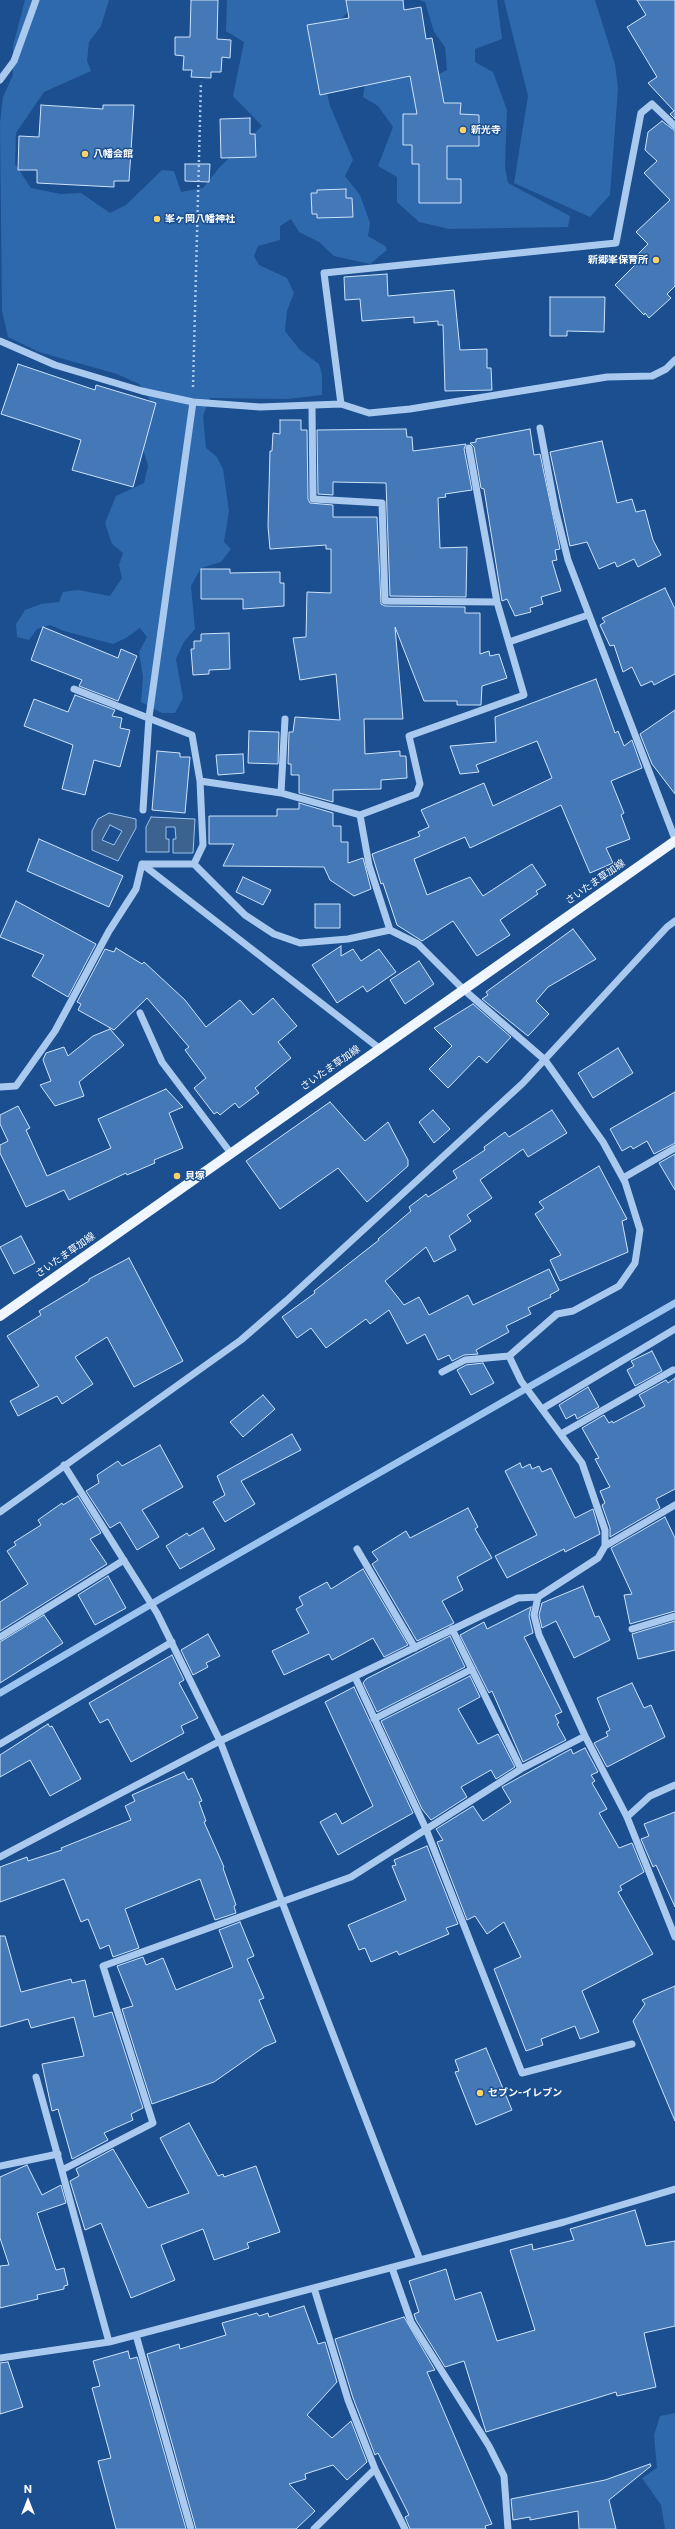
<!DOCTYPE html>
<html>
<head>
<meta charset="utf-8">
<style>
  body { margin:0 }
  #map { position:relative; width:675px; height:2529px; overflow:hidden; background:#1b4f8f; font-family:Commissioner,sans-serif }
  canvas { display:block }
  .north { position:absolute; left:8px; top:2481px; width:40px; height:40px; -webkit-text-stroke:3px #1b4f8f; paint-order:stroke; rotate:0deg; font-size:11px; font-weight:700; line-height:16px; text-align:center; color:#fff }
  .north::after { content:''; display:block; margin:auto; width:14px; height:18px; background:#fff; clip-path:polygon(50% 0,100% 100%,50% 72%,0 100%) }
</style>
</head>
<body>
<div id="map">
<canvas width="675" height="2529"></canvas>
<div class="north">N</div>
</div>
<script>
const c = document.querySelector('canvas').getContext('2d');
c.lineJoin = 'round';
function paint(path, color) { c.fillStyle = color; c.fill(path, 'evenodd'); }
const toPath = rows => new Path2D(rows.map(r => 'M' + r).join(''));
function trace(path, color, width, dash) { c.strokeStyle = color; c.lineWidth = width; c.lineCap = dash ? 'butt' : 'round'; c.setLineDash(dash || []); c.stroke(path); }
function write(font, color, halo, rows, align = 'center') {
  c.font = font + ' Commissioner,"Noto Sans JP",sans-serif'; c.lineWidth = 3; c.setLineDash([]); c.textBaseline = 'middle'; c.strokeStyle = halo; c.fillStyle = color; for (const [text, x, y, turn = 0] of rows) {
    c.save(); c.translate(x, y); c.rotate((+turn || 0) * Math.PI / 180); c.textAlign = isNaN(turn) ? turn : align; if (halo) c.strokeText(text, 0, 0); c.fillText(text, 0, 0); c.restore();
  }
}
const green = toPath([
  [25,0,109,0,101,26,89,42,87,61,91,71,44,92,16,133,15,164,31,188,61,194,81,193,110,213,126,205,162,170,174,171,181,192,203,188,219,168,262,126,233,96,244,42,226,31,227,0,360,0,329,31,322,71,330,106,353,160,345,176,360,195,370,223,368,236,385,246,387,250,370,264,334,256,319,242,299,232,291,219,280,226,280,240,258,246,254,256,259,265,287,278,294,293,287,311,285,331,300,350,319,364,322,375,322,395,288,399,210,398,203,416,206,448,217,457,223,469,229,511,224,542,231,549,221,562,201,568,191,586,195,629,184,642,176,659,183,698,175,713,162,713,141,702,143,677,139,652,147,637,140,628,126,638,113,644,64,631,50,625,37,629,29,640,17,637,16,624,25,610,41,604,59,602,63,592,78,590,110,596,122,578,119,565,123,553,112,544,105,523,116,496,144,483,148,466,143,449,151,402,139,384,117,374,39,352,8,337,2,311,0,123,3,97,13,75,13,46],
  [419,0,497,0,502,39,475,49,475,62,493,72,507,110,505,167,508,183,570,216,568,227,449,229,419,222,397,202,397,177,378,166,393,127,378,106,363,97,366,76,385,66,433,77,447,70,445,47,434,32,425,2],
  [504,0,595,0,615,64,618,89,610,195,590,217,514,183,528,96],
  [675,2413,675,2529,665,2529,661,2505,642,2478,657,2468,654,2435,660,2416]
]);
const water = toPath([
  [109,813,136,819,136,828,118,861,92,850,92,831,98,819,109,813],
  [110,825,122,831,114,845,102,840,110,825],
  [151,817,195,819,193,853,173,853,173,839,176,839,175,827,166,827,166,839,169,839,169,852,146,852,146,827,151,817]
]);
const stream = toPath([
  [0,1693,165,1596,675,1303]
]);
const building = toPath([
  [191,0,218,0,217,39,231,40,230,58,222,57,221,72,211,72,211,78,191,77,192,70,183,70,184,56,175,55,175,37,190,37,191,0],
  [346,0,403,0,404,10,421,7,426,39,432,38,444,103,461,103,460,114,479,115,479,146,447,146,447,179,461,179,461,203,419,203,419,164,412,164,412,145,403,145,403,114,417,114,410,76,320,95,307,25,349,18,346,0],
  [637,0,675,0,675,119,670,114,674,111,648,83,657,77,627,27,646,15,637,0],
  [41,105,103,109,103,105,134,105,129,181,114,181,114,187,37,183,37,170,18,170,19,136,39,137,41,105],
  [250,118,250,134,255,134,256,157,221,158,220,119,250,118],
  [662,121,675,131,675,286,667,294,671,298,649,318,645,313,644,315,615,285,638,262,634,258,648,244,636,232,670,200,644,173,657,161,645,150,648,132,662,121],
  [185,164,210,164,209,182,185,181,185,164],
  [346,189,346,198,352,198,353,217,317,218,317,214,312,214,311,193,317,193,317,190,346,189],
  [387,274,388,296,454,290,460,350,487,349,487,368,491,368,492,390,445,391,443,325,438,325,438,321,414,323,414,317,362,321,360,299,345,300,344,277,387,274],
  [550,297,605,297,604,332,567,331,567,336,550,336,550,297],
  [18,364,95,390,96,385,156,403,133,487,72,470,81,440,1,414,18,364],
  [280,420,301,420,301,430,307,430,308,499,310,503,333,505,333,517,377,517,381,604,385,606,465,607,465,613,480,613,480,654,489,651,490,656,499,654,507,678,482,686,481,705,457,705,457,701,424,701,395,627,403,719,364,719,365,754,400,751,400,756,406,756,407,778,381,780,381,789,333,790,333,802,299,793,299,775,291,775,291,764,288,764,289,732,293,732,295,717,340,720,336,674,300,680,293,638,306,637,307,592,331,593,331,549,326,549,326,545,270,549,268,526,270,451,272,451,273,433,280,434,280,420],
  [406,429,407,437,412,437,413,451,466,444,464,449,472,490,445,494,446,497,438,498,440,548,467,547,466,597,390,596,386,483,333,482,333,495,318,494,317,430,406,429],
  [530,429,534,455,540,454,560,549,555,550,557,560,552,561,561,591,541,597,543,604,530,608,531,612,515,616,507,599,502,601,484,489,481,488,474,447,470,443,476,442,476,439,530,429],
  [602,441,617,503,632,499,636,512,645,510,653,540,661,555,638,567,634,559,617,567,615,562,599,569,587,542,570,546,550,452,602,441],
  [201,569,230,569,230,573,280,572,280,583,284,583,284,606,243,609,243,599,201,599,201,569],
  [665,588,675,609,675,674,654,685,652,681,641,686,632,667,623,672,614,645,610,646,600,625,605,622,602,618,665,588],
  [43,627,118,658,121,649,137,656,118,701,79,686,82,680,31,660,43,627],
  [229,633,230,669,209,670,209,674,193,675,191,649,194,649,194,641,201,641,201,634,229,633],
  [596,679,615,733,618,731,624,746,632,740,642,768,611,781,624,813,621,815,630,839,606,848,613,863,590,873,561,805,470,848,465,837,414,859,427,895,470,877,483,896,532,864,546,885,536,891,538,894,500,920,510,935,477,956,453,921,422,941,397,925,383,883,381,884,372,854,420,836,418,832,429,827,421,810,484,783,493,806,552,778,537,741,476,765,479,772,460,774,450,746,496,742,495,717,596,679],
  [75,695,115,710,112,716,122,718,120,728,130,730,120,767,94,760,85,795,62,789,73,745,24,726,34,699,68,712,75,695],
  [675,710,675,794,652,764,640,734,675,710],
  [249,731,279,732,278,764,248,763,249,731],
  [157,751,180,753,180,757,190,757,185,813,152,810,157,751],
  [243,754,244,773,218,775,216,755,243,754],
  [299,803,333,813,333,826,341,826,341,842,348,842,348,863,363,858,371,889,354,896,330,880,324,867,223,866,234,844,209,844,209,816,277,816,277,809,299,809,299,803],
  [39,839,123,876,109,907,27,871,39,839],
  [243,877,271,890,263,905,236,892,243,877],
  [16,901,96,944,68,997,32,976,44,955,0,937,16,901],
  [315,904,340,904,340,928,315,928,315,904],
  [573,929,596,959,548,987,536,1001,549,1014,528,1036,482,999,488,995,486,992,573,929],
  [341,946,341,956,353,949,361,961,379,949,396,972,367,992,363,986,337,1003,312,965,341,946],
  [116,948,142,964,144,962,185,1000,206,1027,240,1000,253,1015,273,998,297,1026,278,1042,291,1058,255,1088,259,1093,239,1108,235,1103,220,1115,217,1112,214,1114,194,1088,206,1078,185,1050,189,1047,147,998,114,1030,78,1010,81,1004,77,1002,105,949,114,952,116,948],
  [419,961,434,984,405,1004,390,980,419,961],
  [473,1004,511,1037,487,1063,479,1056,448,1088,429,1069,452,1046,434,1028,473,1004],
  [110,1029,124,1045,79,1082,84,1096,55,1106,40,1085,51,1081,43,1060,46,1053,64,1047,68,1056,93,1036,110,1029],
  [618,1048,633,1073,593,1098,578,1073,618,1048],
  [166,1089,183,1107,169,1113,183,1148,154,1160,155,1163,127,1175,126,1173,69,1200,64,1190,26,1207,0,1153,0,1145,8,1141,0,1124,0,1115,18,1106,30,1128,26,1130,47,1176,111,1148,98,1119,166,1089],
  [675,1092,675,1143,654,1154,647,1141,633,1149,631,1146,622,1151,610,1129,675,1092],
  [330,1102,365,1141,388,1122,408,1160,408,1166,367,1202,338,1168,280,1209,246,1161,330,1102],
  [433,1110,450,1129,434,1143,419,1122,433,1110],
  [552,1110,567,1133,528,1157,523,1149,480,1180,492,1198,467,1215,471,1221,449,1236,456,1250,434,1262,426,1247,385,1281,404,1305,419,1297,429,1315,468,1295,473,1305,549,1269,559,1290,550,1295,551,1297,528,1308,531,1314,506,1326,509,1332,476,1350,478,1354,464,1355,452,1361,449,1355,438,1360,425,1334,407,1344,389,1310,370,1324,366,1319,326,1348,311,1328,297,1338,282,1317,315,1293,314,1291,379,1240,378,1239,411,1211,409,1207,426,1194,428,1197,457,1178,453,1171,485,1150,484,1147,505,1132,509,1137,552,1110],
  [675,1154,675,1190,659,1163,675,1154],
  [599,1166,627,1219,622,1221,628,1252,560,1281,550,1260,561,1255,535,1214,544,1208,539,1202,599,1166],
  [21,1236,35,1263,14,1274,0,1247,21,1236],
  [129,1258,183,1361,134,1387,107,1337,75,1357,93,1384,62,1404,57,1396,18,1416,10,1401,39,1386,7,1336,41,1315,39,1311,89,1281,89,1279,129,1258],
  [652,1351,662,1371,635,1386,627,1370,634,1366,631,1361,652,1351],
  [483,1363,494,1383,471,1395,457,1370,466,1365,483,1363],
  [675,1378,675,1489,656,1499,660,1508,610,1537,610,1528,602,1505,605,1503,600,1491,610,1487,595,1459,599,1458,582,1428,604,1415,609,1423,612,1421,613,1423,645,1406,639,1395,666,1380,668,1383,675,1378],
  [588,1387,599,1407,577,1419,575,1414,566,1419,559,1405,588,1387],
  [263,1395,275,1409,243,1437,230,1422,263,1395],
  [292,1434,301,1450,241,1481,255,1504,225,1522,213,1502,225,1495,217,1476,292,1434],
  [160,1445,183,1487,142,1510,159,1537,137,1550,120,1522,110,1528,86,1491,99,1483,97,1475,118,1461,122,1466,160,1445],
  [520,1463,522,1468,530,1464,532,1469,539,1466,542,1472,551,1468,575,1518,593,1509,600,1534,565,1552,564,1549,507,1578,495,1556,537,1535,505,1471,520,1463],
  [78,1496,101,1533,90,1539,107,1564,0,1631,0,1602,28,1584,7,1551,16,1545,14,1542,41,1525,38,1520,62,1503,63,1505,78,1496],
  [468,1508,478,1527,475,1529,492,1558,457,1577,463,1590,442,1601,454,1623,417,1641,372,1564,378,1560,372,1552,406,1531,410,1538,468,1508],
  [665,1517,675,1538,675,1611,630,1624,624,1595,632,1594,611,1548,665,1517],
  [203,1528,215,1549,180,1569,166,1546,187,1533,189,1536,203,1528],
  [363,1569,408,1645,384,1657,373,1638,332,1660,329,1654,284,1675,272,1651,309,1633,296,1609,303,1605,299,1597,327,1582,331,1589,363,1569],
  [108,1576,126,1608,95,1625,78,1595,108,1576],
  [583,1586,595,1617,599,1616,610,1640,574,1658,556,1621,542,1628,539,1615,542,1603,583,1586],
  [531,1607,529,1616,533,1633,524,1637,562,1712,555,1715,559,1723,557,1724,566,1740,523,1762,492,1691,489,1693,460,1635,484,1622,487,1629,531,1607],
  [44,1615,63,1643,0,1683,0,1642,44,1615],
  [675,1621,675,1650,638,1659,632,1634,675,1621],
  [208,1634,220,1656,206,1663,208,1667,193,1675,181,1650,208,1634],
  [450,1636,465,1667,377,1712,363,1683,366,1679,450,1636],
  [172,1655,184,1680,179,1683,198,1718,181,1726,184,1733,131,1762,108,1719,100,1723,89,1703,172,1655],
  [470,1676,480,1697,458,1709,478,1744,498,1734,515,1767,496,1779,491,1770,461,1787,467,1797,431,1820,422,1809,381,1721,470,1676],
  [632,1683,644,1708,651,1705,665,1737,607,1767,594,1743,608,1736,606,1732,610,1730,597,1698,632,1683],
  [354,1687,413,1813,338,1855,320,1822,336,1813,342,1824,373,1806,325,1702,354,1687],
  [48,1724,50,1727,52,1726,81,1779,50,1796,30,1760,0,1777,0,1755,48,1724],
  [585,1748,598,1772,591,1775,595,1781,592,1783,607,1809,599,1813,619,1848,632,1843,644,1872,620,1886,622,1890,618,1892,653,1954,582,1991,599,2032,580,2039,575,2026,541,2039,543,2045,526,2051,494,1969,521,1957,504,1922,487,1934,475,1916,467,1920,437,1842,443,1840,436,1829,473,1806,483,1821,511,1802,502,1787,571,1749,573,1754,585,1748],
  [184,1772,188,1780,192,1778,202,1801,199,1802,206,1821,204,1822,224,1867,223,1868,236,1905,234,1906,236,1913,215,1920,200,1879,125,1909,139,1948,113,1957,109,1945,100,1949,88,1919,81,1922,64,1879,0,1902,0,1867,27,1857,28,1861,62,1850,61,1848,131,1820,125,1806,135,1801,132,1795,184,1772],
  [675,1812,675,1907,656,1865,653,1867,641,1839,649,1836,644,1824,675,1812],
  [427,1846,458,1924,446,1928,449,1934,399,1955,397,1951,371,1962,365,1948,359,1950,348,1925,406,1900,392,1866,396,1865,394,1860,427,1846],
  [240,1922,254,1956,247,1959,264,1998,259,2000,276,2042,264,2047,214,2082,152,2104,122,2009,133,2006,117,1966,143,1957,146,1965,163,1958,176,1990,233,1967,219,1930,240,1922],
  [0,1936,5,1936,21,1992,71,1979,72,1983,85,1980,94,2017,112,2012,143,2108,131,2114,133,2120,104,2133,108,2140,72,2159,58,2109,52,2111,42,2064,84,2056,74,2017,31,2028,28,2019,0,2027,0,1936],
  [675,1986,675,2121,633,2021,645,2004,642,2000,675,1986],
  [486,2048,512,2110,476,2125,455,2072,459,2071,455,2060,486,2048],
  [189,2123,218,2176,223,2174,224,2177,256,2166,280,2232,247,2243,249,2248,214,2260,203,2229,161,2245,175,2280,131,2298,101,2223,85,2230,70,2181,79,2176,76,2169,113,2149,148,2208,189,2193,160,2138,189,2123],
  [27,2165,42,2195,61,2185,66,2203,37,2213,56,2270,64,2268,68,2285,64,2286,64,2289,37,2295,38,2299,0,2308,0,2266,9,2265,0,2238,0,2177,27,2165],
  [635,2210,646,2246,675,2241,675,2326,644,2333,656,2387,617,2396,616,2392,486,2432,464,2361,445,2367,416,2320,414,2314,419,2312,409,2281,446,2269,455,2300,481,2292,497,2341,535,2330,510,2250,532,2244,533,2250,574,2240,570,2229,635,2210],
  [304,2306,318,2344,325,2342,337,2382,307,2415,332,2438,351,2421,367,2462,347,2480,333,2465,305,2474,306,2479,289,2484,315,2511,296,2529,196,2529,147,2354,179,2344,180,2349,226,2335,222,2323,257,2313,259,2316,268,2313,269,2317,304,2306],
  [404,2317,435,2370,427,2372,492,2524,485,2526,486,2529,410,2529,405,2517,409,2515,378,2453,375,2455,353,2398,335,2339,404,2317],
  [128,2351,130,2359,137,2357,186,2529,116,2529,98,2461,111,2458,92,2388,100,2386,93,2361,128,2351],
  [8,2362,23,2407,0,2414,0,2363,8,2362],
  [650,2464,651,2466,609,2500,616,2529,579,2529,578,2511,530,2520,530,2517,513,2520,511,2499,605,2480,650,2464]
]);
const path = toPath([
  [193,387,201,82]
]);
const minor = toPath([
  [0,80,14,61,36,0],
  [0,341,55,365,142,391,193,402,260,407,341,404,369,413,410,409,607,377,652,376,666,369,675,360],
  [341,404,324,273,616,243,641,113,652,104,675,126],
  [312,406,313,499,382,503,385,601,497,602],
  [540,428,555,508,568,560,675,839],
  [509,642,588,615],
  [74,689,192,735,200,781,203,845,194,864],
  [200,781,281,793,360,815,369,865,390,930],
  [281,793,285,719],
  [143,810,149,717,193,402],
  [360,815,416,794,420,784,409,736,524,695,497,602,469,448],
  [142,864,194,864,245,915,274,934,300,943,348,939,390,930,418,944,463,989,545,1060,603,1142,625,1182,640,1230,635,1263,619,1286,573,1311,557,1314,509,1356,465,1360,442,1372],
  [142,864,379,1048],
  [140,1013,162,1062,230,1152],
  [0,1087,16,1086,55,1031,109,931,136,889,142,864],
  [623,1178,675,1148],
  [509,1356,521,1381,582,1463,605,1530,605,1546,598,1558,538,1597,534,1615,539,1635,585,1736,627,1817,675,1937],
  [542,1409,675,1329],
  [561,1434,673,1370],
  [64,1465,157,1613,220,1741,420,2260],
  [0,1512,241,1340,286,1301,523,1083,667,927,675,921],
  [605,1546,675,1505],
  [357,1549,415,1648],
  [452,1629,521,1769],
  [632,1629,675,1616],
  [0,1637,124,1560],
  [355,1677,426,1829,522,2073,632,2044],
  [374,1719,472,1669],
  [0,1744,172,1642],
  [627,1817,650,1796,675,1785],
  [0,1857,220,1741,518,1598,538,1597],
  [36,2077,109,2342],
  [0,2166,58,2154],
  [62,2170,153,2123,103,1966,351,1877,521,1769,585,1736],
  [392,2268,411,2322,489,2446,504,2476,508,2529],
  [314,2288,348,2400,375,2469,405,2529],
  [136,2335,191,2529],
  [0,2358,109,2342,564,2222,675,2189],
  [314,2529,375,2469]
]);
const major = toPath([
  [0,1316,675,841]
]);
const markers = [
  [463,130,4,"#ffd166"],
  [85,154,4,"#ffd166"],
  [157,219,4,"#ffd166"],
  [656,260,4,"#ffd166"],
  [177,1176,4,"#ffd166"],
  [480,2093,4,"#ffd166"]
];
const poiNames = [
  ["新光寺",471,130],
  ["八幡会館",93,154],
  ["峯ヶ岡八幡神社",165,219],
  ["新郷峯保育所",648,260,"right"],
  ["貝塚",185,1176],
  ["セブン-イレブン",488,2093]
];
const streetNames = [
  ["さいたま草加線",595,882,-35],
  ["さいたま草加線",330,1068,-35],
  ["さいたま草加線",65,1255,-35]
];
paint(green, '#2e69ad');
paint(water, '#3c6290');
trace(water, '#9cc4f0', 1);
trace(stream, '#9cc4f0', 7);
paint(building, '#4478b7');
trace(building, '#cfe3fa', 1);
trace(path, '#a9c9ee', 2.5, [2, 3]);
trace(minor, '#a9c9ee', 7);
trace(major, '#f0f6ff', 10);
for (const [x, y, r, color] of markers) { const dot = new Path2D(); dot.arc(x, y, r, 0, 2 * Math.PI); c.fillStyle = color; c.fill(dot); trace(dot, '#1b4f8f', 1.5); }
write('bold 10px', '#fff', '#1b4f8f', poiNames, 'left');
write('10px', '#fff', '#1b4f8f', streetNames);
</script>
</body>
</html>
